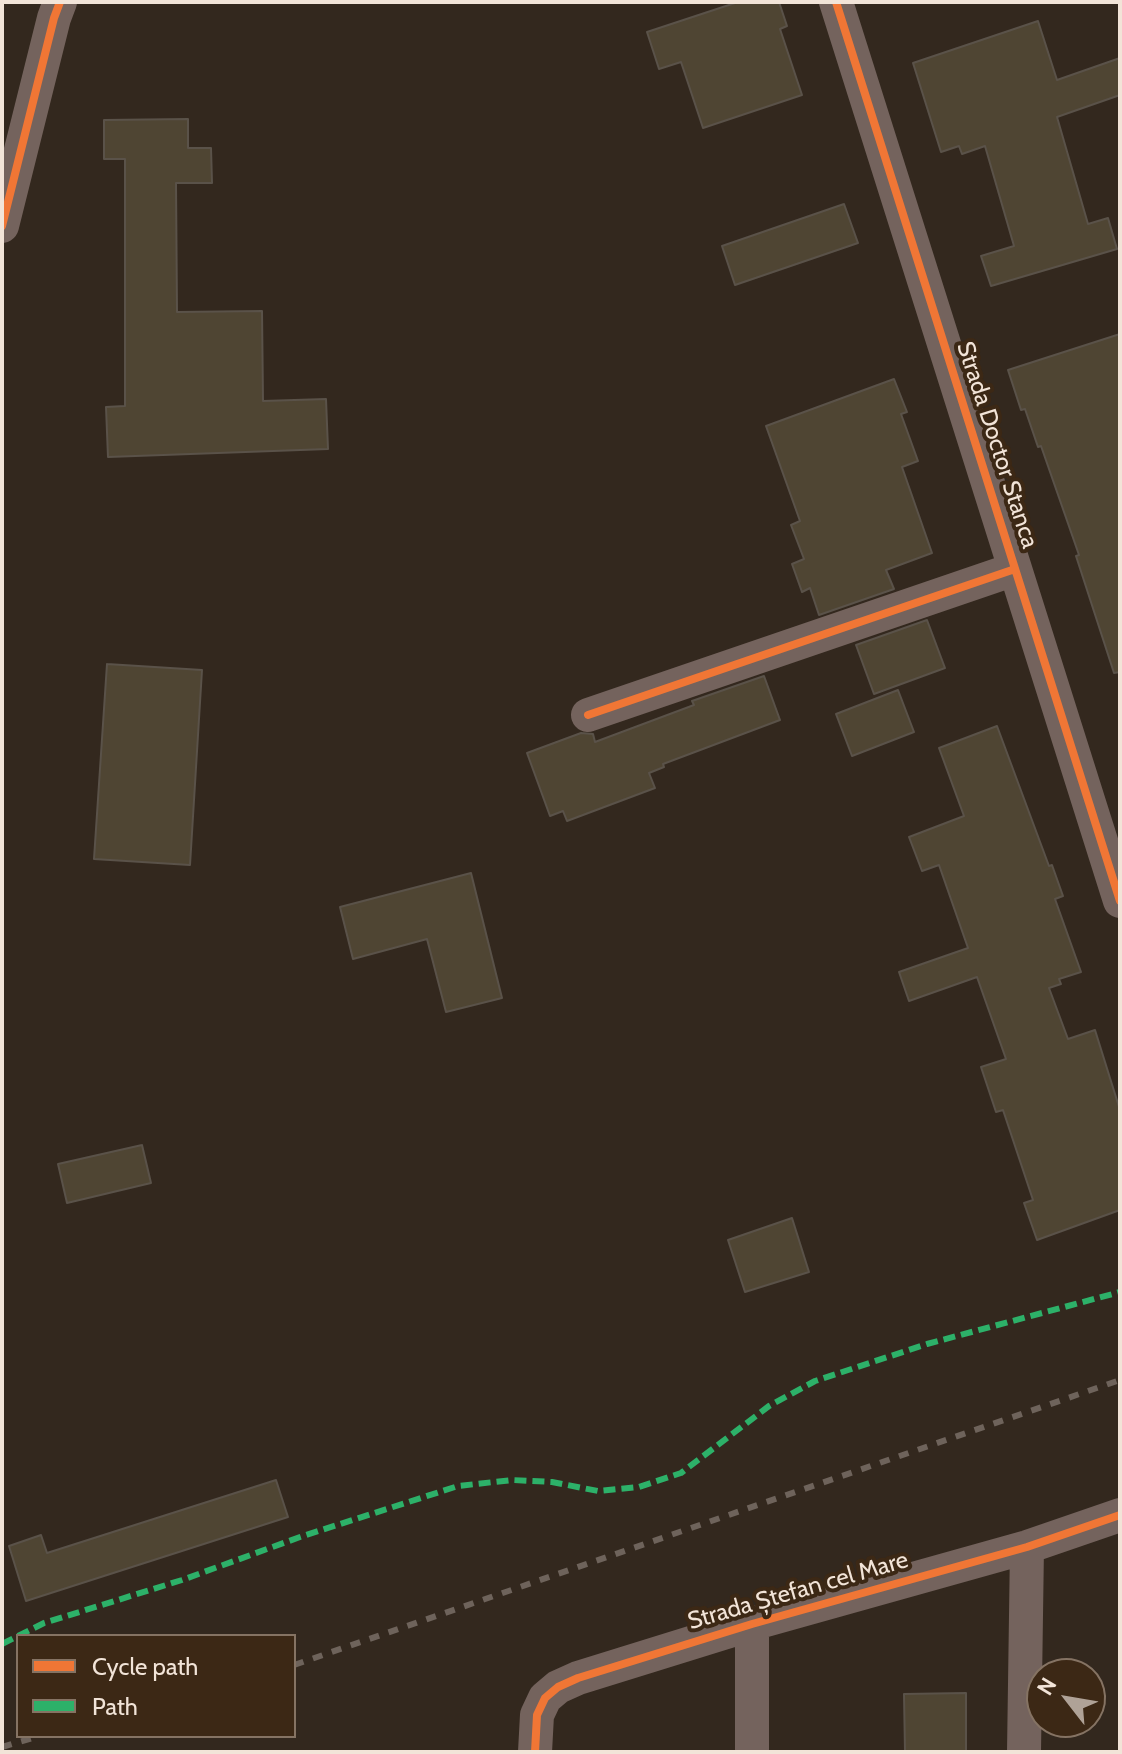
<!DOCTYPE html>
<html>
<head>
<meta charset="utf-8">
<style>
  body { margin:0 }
  #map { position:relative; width:1122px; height:1754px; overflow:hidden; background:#33281e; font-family:Cabin,sans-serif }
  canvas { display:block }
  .frame { position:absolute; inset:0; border:4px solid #f2e4d8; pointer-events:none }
  .legend { position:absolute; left:16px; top:1634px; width:280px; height:104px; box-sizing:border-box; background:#3c2815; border:2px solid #857363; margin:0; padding:10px 14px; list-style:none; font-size:24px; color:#f2e4d8 }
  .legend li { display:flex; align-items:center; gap:16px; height:40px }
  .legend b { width:40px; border:2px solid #857363 }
  .north { position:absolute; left:1026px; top:1658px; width:80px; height:80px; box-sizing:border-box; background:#3c2815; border:2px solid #857363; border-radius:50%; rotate:301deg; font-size:22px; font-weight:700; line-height:32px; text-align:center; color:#f2e4d8 }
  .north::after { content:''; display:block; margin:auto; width:28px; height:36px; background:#afa297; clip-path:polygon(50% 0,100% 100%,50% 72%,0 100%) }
</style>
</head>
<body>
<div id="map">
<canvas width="1122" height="1754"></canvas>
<div class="frame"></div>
<ul class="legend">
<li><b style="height:10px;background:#f07635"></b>Cycle path</li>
<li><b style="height:10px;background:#2db169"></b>Path</li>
</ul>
<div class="north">N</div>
</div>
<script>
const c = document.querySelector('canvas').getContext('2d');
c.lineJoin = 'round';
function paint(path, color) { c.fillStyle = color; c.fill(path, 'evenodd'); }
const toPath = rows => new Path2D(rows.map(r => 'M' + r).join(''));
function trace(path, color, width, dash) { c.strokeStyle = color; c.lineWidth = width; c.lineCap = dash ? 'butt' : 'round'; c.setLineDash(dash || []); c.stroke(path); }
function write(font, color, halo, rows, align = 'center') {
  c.font = font + ' Cabin,sans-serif'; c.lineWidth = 8; c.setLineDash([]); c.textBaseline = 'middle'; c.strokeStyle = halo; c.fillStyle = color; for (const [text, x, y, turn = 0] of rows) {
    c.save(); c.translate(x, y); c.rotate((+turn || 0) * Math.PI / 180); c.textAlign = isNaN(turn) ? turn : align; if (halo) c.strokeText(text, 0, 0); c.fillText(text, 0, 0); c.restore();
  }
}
const building = toPath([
  [738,2,779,2,787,26,780,29,802,95,703,128,681,62,659,69,647,32,738,2],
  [1038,21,1057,80,1120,58,1120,95,1057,117,1088,224,1108,218,1117,249,991,286,981,256,1014,246,985,146,962,154,959,146,941,152,913,63,1038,21],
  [188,119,188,148,211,148,212,183,176,183,177,312,262,311,263,401,326,399,328,449,108,457,106,407,125,406,125,159,104,159,104,120,188,119],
  [844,204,858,243,735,285,722,246,844,204],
  [1120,334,1120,672,1114,673,1076,556,1079,555,1041,446,1038,447,1025,409,1021,410,1008,370,1120,334],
  [894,379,907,412,901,414,918,461,902,467,932,553,886,570,894,589,819,615,810,588,802,592,792,564,804,559,791,525,800,521,766,426,894,379],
  [927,620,945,668,874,694,856,645,927,620],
  [107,664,202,670,190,865,94,859,107,664],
  [764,676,780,720,663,764,664,767,649,773,655,788,567,821,563,811,550,816,527,753,581,733,593,734,595,742,694,705,692,701,764,676],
  [898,690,914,732,852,756,836,714,898,690],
  [997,726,1049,866,1052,865,1063,896,1055,899,1081,972,1059,979,1061,984,1049,988,1068,1039,1095,1030,1120,1110,1120,1210,1037,1240,1024,1203,1033,1200,1003,1110,996,1112,981,1067,1006,1059,977,977,909,1001,899,972,968,948,939,865,922,871,909,837,964,816,939,748,997,726],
  [471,873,502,998,446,1012,427,939,353,959,340,907,471,873],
  [142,1145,151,1183,67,1203,58,1164,142,1145],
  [792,1218,809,1272,745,1292,728,1240,792,1218],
  [276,1480,288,1517,26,1601,9,1546,41,1535,47,1553,276,1480],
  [966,1693,966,1752,905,1752,904,1694,966,1693]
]);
const minor = toPath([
  [836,2,1120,901],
  [2,226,54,18,60,2],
  [588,715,1015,569],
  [535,1752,537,1715,545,1698,558,1687,578,1678,752,1624,1027,1547,1120,1515],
  [752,1752,752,1624],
  [1024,1752,1027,1547]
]);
const rail = toPath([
  [294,1665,1120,1380],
  [2,1747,40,1736]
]);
const quiet = toPath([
  [18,1636,44,1623,182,1580,300,1537,458,1486,512,1480,552,1482,598,1491,639,1487,681,1473,769,1406,815,1381,927,1344,1120,1292],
  [2,1644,18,1636]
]);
const cycleway = toPath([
  [836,2,1120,901],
  [2,226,54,18,60,2],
  [588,715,1015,569],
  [535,1752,537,1715,545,1698,558,1687,578,1678,752,1624,1027,1547,1120,1515]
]);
const streetNames = [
  ["Strada Doctor Stanca",997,445,72],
  ["Strada Ștefan cel Mare",798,1591,-16]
];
paint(building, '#4f4533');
trace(building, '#5a5249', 2);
trace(minor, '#74635d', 34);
trace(rail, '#6e635b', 6, [10, 10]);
trace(quiet, '#2db169', 6, [12, 6]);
trace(cycleway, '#f07635', 8);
write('24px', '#f2e4d8', '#3c2815', streetNames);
</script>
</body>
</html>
